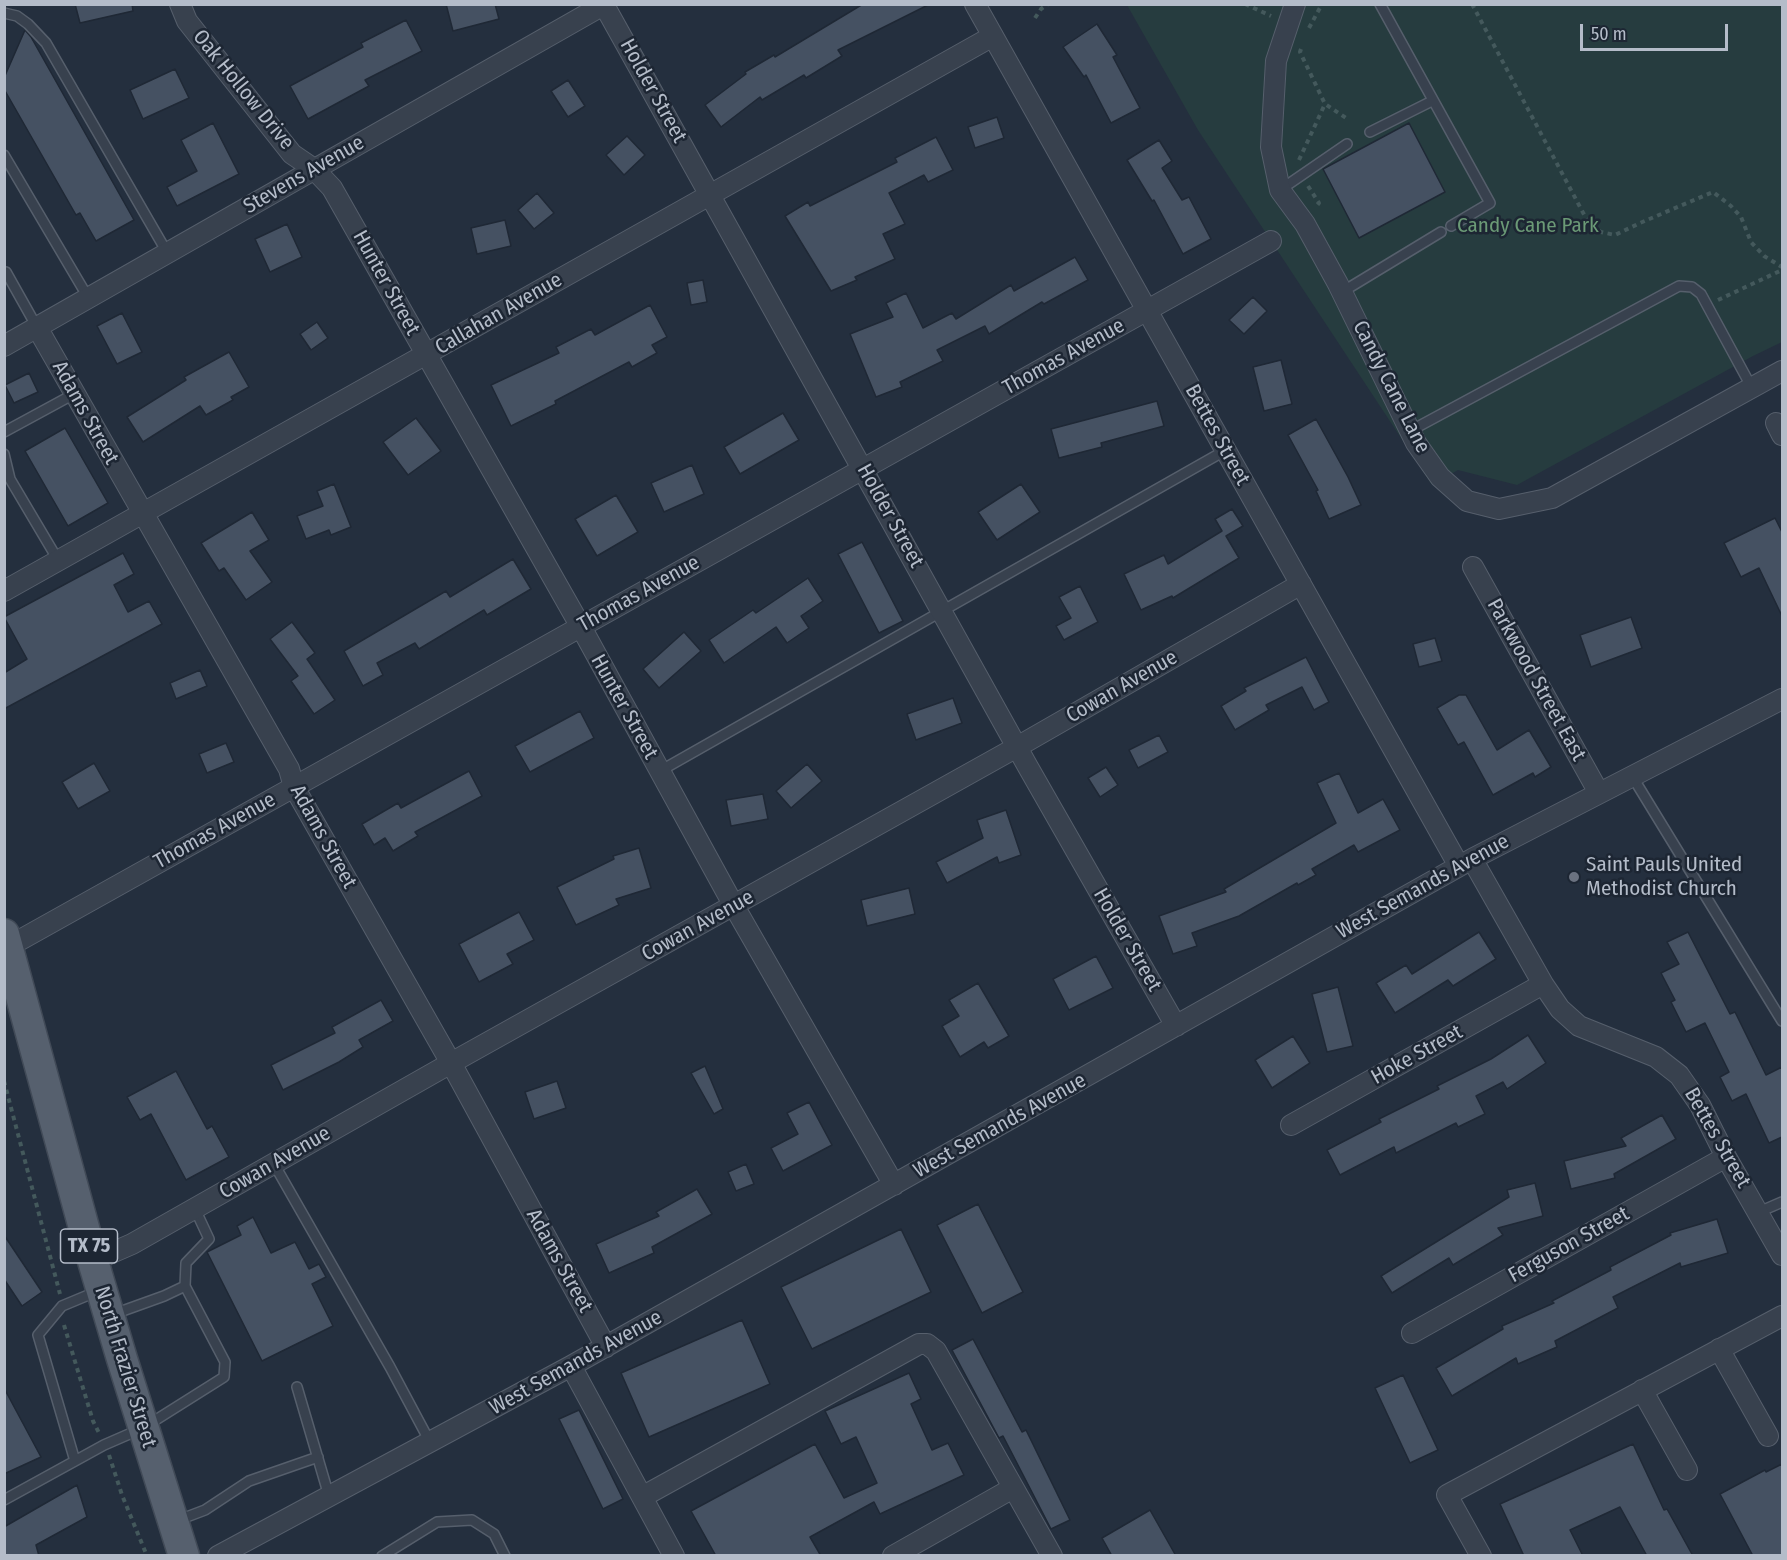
<!DOCTYPE html>
<html>
<head>
<meta charset="utf-8">
<style>
  body { margin:0 }
  #map { position:relative; width:1787px; height:1560px; overflow:hidden; background:#242f3e; font-family:"Fira Sans Condensed",sans-serif }
  canvas { display:block }
  .frame { position:absolute; inset:0; border:6px solid #b4bcc9; pointer-events:none }
  .scale { position:absolute; left:1580px; top:24px; width:148px; height:27px; box-sizing:border-box; border:3px solid #b4bcc9; border-top:0; padding-left:8px; font-size:18px; line-height:21px; white-space:nowrap; color:#b4bcc9; -webkit-text-stroke:4px #1d2633; paint-order:stroke }
</style>
</head>
<body>
<div id="map">
<canvas width="1787" height="1560"></canvas>
<div class="frame"></div>
<div class="scale">50 m</div>
</div>
<script>
const c = document.querySelector('canvas').getContext('2d');
c.lineJoin = 'round';
function paint(path, color) { c.fillStyle = color; c.fill(path, 'evenodd'); }
const toPath = rows => new Path2D(rows.map(r => 'M' + r).join(''));
function trace(path, color, width, dash) { c.strokeStyle = color; c.lineWidth = width; c.lineCap = dash ? 'butt' : 'round'; c.setLineDash(dash || []); c.stroke(path); }
function write(font, color, halo, rows, align = 'center') {
  c.font = font + ' "Fira Sans Condensed",sans-serif'; c.lineWidth = 5; c.setLineDash([]); c.textBaseline = 'middle'; c.strokeStyle = halo; c.fillStyle = color; for (const [text, x, y, turn = 0] of rows) {
    c.save(); c.translate(x, y); c.rotate((+turn || 0) * Math.PI / 180); c.textAlign = isNaN(turn) ? turn : align; if (halo) c.strokeText(text, 0, 0); c.fillText(text, 0, 0); c.restore();
  }
}
const green = toPath([
  [1127,5,1782,5,1782,342,1753,356,1517,485,1458,470,1432,485,1198,130]
]);
const building = toPath([
  [75,4,132,4,133,11,80,23,75,4],
  [446,4,495,4,499,19,453,31,446,4],
  [863,4,930,4,838,50,842,56,806,78,804,75,762,100,760,97,721,127,705,105,746,74,745,72,774,55,775,57,863,4],
  [406,20,422,51,365,80,369,86,308,119,290,86,363,47,361,43,406,20],
  [1097,24,1117,55,1113,57,1140,108,1111,123,1086,75,1084,77,1063,47,1097,24],
  [25,30,31,37,134,220,96,241,80,213,76,215,4,89,4,78,25,30],
  [175,69,189,98,143,119,130,90,175,69],
  [568,80,585,106,568,117,551,91,568,80],
  [997,117,1004,138,975,148,968,127,997,117],
  [213,123,239,174,177,206,167,187,197,171,181,140,213,123],
  [1409,123,1445,192,1359,238,1323,169,1409,123],
  [627,136,645,155,624,175,606,155,627,136],
  [936,137,953,170,928,182,924,175,889,193,905,224,883,234,895,259,855,277,857,280,831,291,785,216,808,202,810,206,897,162,895,158,936,137],
  [1159,140,1172,161,1162,168,1182,200,1189,197,1211,239,1183,254,1154,200,1152,201,1127,160,1159,140],
  [537,193,554,213,534,229,518,210,537,193],
  [505,220,511,246,477,254,471,228,505,220],
  [287,224,302,257,270,272,255,239,287,224],
  [1075,257,1088,280,1044,304,1042,302,989,334,985,326,937,350,943,361,900,382,902,387,876,397,850,334,893,317,886,303,906,293,923,328,952,313,956,319,1011,285,1014,291,1075,257],
  [703,280,707,302,691,305,687,283,703,280],
  [1253,297,1267,311,1244,334,1229,320,1253,297],
  [650,305,667,337,652,345,657,353,632,367,629,362,555,401,556,404,511,426,491,385,559,353,556,347,591,329,595,335,650,305],
  [122,313,142,352,117,364,97,326,122,313],
  [317,322,328,338,311,350,300,334,317,322],
  [229,352,249,387,231,397,233,400,206,415,200,406,143,442,127,417,186,380,184,377,229,352],
  [1281,360,1292,404,1264,411,1253,367,1281,360],
  [29,373,38,392,14,403,5,385,29,373],
  [1157,401,1164,426,1101,443,1102,447,1059,458,1051,429,1157,401],
  [783,413,799,440,740,474,724,447,783,413],
  [416,418,441,451,408,475,383,442,416,418],
  [1316,419,1348,477,1361,505,1329,519,1316,491,1318,490,1288,435,1316,419],
  [65,428,108,503,68,526,25,451,65,428],
  [692,465,704,494,664,512,651,483,692,465],
  [334,484,351,527,331,535,329,530,306,539,297,516,323,506,317,491,334,484],
  [1021,484,1040,512,997,540,978,512,1021,484],
  [616,495,638,532,597,556,575,519,616,495],
  [1232,509,1243,526,1226,536,1239,558,1173,598,1172,596,1141,610,1124,574,1164,555,1168,564,1222,531,1215,519,1232,509],
  [252,512,269,540,250,551,272,582,246,600,224,568,219,571,201,543,252,512],
  [1775,518,1782,532,1782,616,1759,568,1741,577,1724,543,1775,518],
  [862,542,903,621,879,633,838,554,862,542],
  [123,553,134,574,114,585,128,612,149,601,162,624,4,709,4,673,27,659,4,617,123,553],
  [513,559,531,589,487,615,484,610,419,649,415,643,377,663,383,675,363,686,344,651,446,591,450,597,513,559],
  [808,578,823,601,801,616,809,628,787,643,776,627,724,663,709,640,753,610,756,613,808,578],
  [1080,586,1098,622,1064,640,1056,626,1071,618,1059,597,1080,586],
  [1631,617,1642,648,1591,667,1580,635,1631,617],
  [292,622,315,653,307,659,335,700,314,714,291,681,298,676,270,639,292,622],
  [684,632,701,651,659,688,643,669,684,632],
  [1435,638,1442,661,1419,667,1413,644,1435,638],
  [1306,657,1329,702,1314,710,1302,687,1266,705,1269,710,1235,730,1221,706,1246,691,1244,688,1306,657],
  [200,670,207,686,176,699,170,683,200,670],
  [1459,695,1466,695,1497,750,1529,730,1551,767,1535,777,1533,773,1493,795,1464,742,1458,745,1437,708,1459,695],
  [953,698,962,723,916,740,907,714,953,698],
  [580,711,594,738,530,772,515,746,580,711],
  [1159,735,1168,752,1138,768,1129,750,1159,735],
  [226,743,234,762,207,773,199,754,226,743],
  [94,763,110,791,78,809,62,782,94,763],
  [807,764,822,781,791,808,776,791,807,764],
  [1106,767,1118,785,1100,797,1088,778,1106,767],
  [469,771,482,796,415,832,418,836,393,851,385,838,374,845,362,824,398,803,401,808,469,771],
  [1339,773,1358,813,1383,799,1400,830,1358,852,1354,845,1312,869,1316,875,1298,885,1297,883,1239,916,1192,933,1197,946,1173,954,1159,916,1226,892,1224,889,1336,823,1317,783,1339,773],
  [763,794,768,819,731,826,726,800,763,794],
  [1006,810,1021,855,999,863,997,857,947,883,936,862,983,838,977,820,1006,810],
  [639,848,651,888,616,899,619,905,576,925,557,887,614,859,613,856,639,848],
  [909,888,915,914,867,926,861,900,909,888],
  [519,912,534,940,507,954,513,964,479,982,459,944,519,912],
  [1479,932,1496,959,1453,986,1448,980,1395,1013,1376,983,1406,965,1412,974,1479,932],
  [1688,932,1730,1014,1735,1012,1766,1075,1782,1067,1782,1137,1769,1143,1746,1094,1732,1101,1720,1077,1729,1072,1705,1023,1686,1032,1671,1002,1675,1000,1661,973,1679,964,1667,942,1688,932],
  [1096,956,1113,988,1069,1010,1053,979,1096,956],
  [978,983,1009,1036,988,1048,984,1042,960,1057,942,1026,959,1016,949,1000,978,983],
  [1338,987,1353,1046,1327,1052,1312,994,1338,987],
  [381,1000,393,1021,359,1040,363,1047,339,1062,283,1090,271,1065,335,1033,332,1027,381,1000],
  [1528,1035,1546,1063,1507,1089,1503,1082,1476,1096,1485,1114,1458,1127,1456,1123,1396,1153,1394,1147,1340,1175,1327,1150,1381,1122,1379,1119,1439,1089,1437,1086,1491,1059,1528,1035],
  [1293,1036,1310,1063,1272,1088,1255,1060,1293,1036],
  [705,1066,723,1109,714,1114,691,1073,705,1066],
  [176,1071,207,1129,212,1126,229,1157,186,1180,151,1114,140,1120,127,1097,176,1071],
  [557,1081,566,1108,534,1119,525,1092,557,1081],
  [809,1102,832,1145,783,1171,771,1148,798,1134,787,1113,809,1102],
  [1662,1115,1676,1139,1614,1174,1615,1178,1571,1189,1564,1161,1626,1146,1621,1138,1662,1115],
  [746,1164,754,1184,736,1191,728,1172,746,1164],
  [1535,1183,1543,1216,1498,1228,1503,1235,1453,1265,1449,1258,1392,1293,1381,1276,1509,1197,1507,1190,1535,1183],
  [697,1189,712,1214,652,1247,654,1253,609,1273,596,1244,659,1216,656,1212,697,1189],
  [978,1204,1023,1292,982,1313,937,1225,978,1204],
  [253,1217,271,1253,295,1242,309,1269,319,1264,326,1277,312,1284,333,1326,262,1361,207,1252,241,1235,237,1226,253,1217],
  [1717,1219,1728,1253,1681,1267,1680,1263,1613,1297,1618,1308,1555,1341,1557,1347,1518,1364,1516,1358,1452,1396,1436,1368,1503,1329,1502,1326,1554,1303,1552,1301,1611,1270,1610,1267,1671,1235,1670,1233,1717,1219],
  [901,1229,931,1292,812,1349,781,1287,901,1229],
  [4,1235,42,1292,22,1306,4,1279,4,1235],
  [742,1320,770,1384,649,1437,621,1373,742,1320],
  [973,1339,1022,1432,1026,1430,1070,1520,1051,1529,1003,1436,999,1438,952,1350,973,1339],
  [909,1373,921,1399,911,1404,932,1450,948,1443,964,1475,880,1514,874,1502,810,1537,821,1556,716,1556,691,1511,815,1444,844,1498,877,1483,856,1437,841,1444,825,1411,909,1373],
  [1403,1375,1438,1450,1410,1463,1375,1388,1403,1375],
  [4,1388,41,1457,4,1474,4,1388],
  [579,1410,623,1499,603,1509,559,1419,579,1410],
  [1633,1444,1664,1510,1667,1509,1693,1556,1647,1556,1620,1507,1570,1530,1583,1556,1524,1556,1500,1504,1633,1444],
  [1782,1464,1782,1556,1753,1556,1720,1494,1765,1470,1766,1472,1782,1464],
  [77,1485,87,1517,36,1545,39,1556,4,1556,4,1527,77,1485],
  [1150,1510,1176,1556,1112,1556,1102,1538,1150,1510]
]);
const path = toPath([
  [1245,4,1271,16],
  [1472,4,1588,222,1601,232,1615,235,1640,223,1713,192,1731,206,1741,217,1751,242,1764,256,1782,267],
  [1035,18,1041,9,1048,4],
  [1309,28,1322,4],
  [1301,49,1300,52,1325,104,1349,120],
  [1299,160,1325,104],
  [1308,186,1319,203,1315,208],
  [1718,300,1782,270],
  [4,1081,60,1294],
  [64,1325,93,1421,100,1435],
  [109,1455,122,1495,147,1556]
]);
const lane = toPath([
  [1380,4,1490,203,1451,226],
  [4,13,17,16,28,24,46,43,168,254],
  [1370,132,1432,101],
  [4,155,89,299],
  [1280,190,1347,144],
  [6,272,38,329],
  [1342,292,1441,232],
  [1410,431,1679,286,1692,287,1701,294,1752,388],
  [4,432,74,394],
  [4,454,10,479,58,560],
  [660,771,1226,450],
  [1632,776,1782,1021],
  [274,1164,390,1367,430,1442],
  [1759,1212,1782,1202],
  [185,1286,186,1263,209,1239,195,1209],
  [297,1387,329,1496],
  [75,1461,38,1335,62,1306,98,1291],
  [4,1500,104,1445,143,1428,224,1377,225,1362,185,1286,164,1296,114,1314],
  [176,1521,205,1510,249,1481,318,1457],
  [382,1556,437,1522,472,1520,494,1534,505,1556]
]);
const street = toPath([
  [180,4,187,21,292,154,314,169,332,188,581,627,734,906,894,1185],
  [975,4,1459,866],
  [1295,4,1276,61,1271,147,1280,190,1305,224,1338,284,1416,443,1440,477,1467,501,1499,509,1552,498,1782,371],
  [604,5,1028,767,1176,1026],
  [38,329,289,769,294,787,451,1063,606,1347],
  [4,346,605,4],
  [1776,423,1782,435],
  [1473,567,1599,793],
  [4,591,993,36],
  [1472,859,1543,984,1560,1009,1579,1026,1656,1057,1679,1075,1700,1105,1726,1157,1782,1255],
  [4,949,1271,241],
  [1291,1125,1543,984],
  [93,1261,132,1244,451,1063,1017,747,1301,584],
  [1412,1333,1726,1157],
  [1719,1349,1768,1436],
  [571,1366,674,1556],
  [1642,1390,1687,1470],
  [642,1497,919,1344,927,1344,936,1351,1052,1556],
  [218,1556,571,1366,1472,859,1782,699],
  [893,1556,1013,1488],
  [1481,1556,1447,1495,1782,1316]
]);
const primary = toPath([
  [4,934,93,1261,122,1359,184,1556]
]);
const markers = [
  [1574,877,6,"#6b7280"]
];
const shields = [
  [89,1246,57]
];
const shieldNames = [
  ["TX 75",89,1246]
];
const streetNames = [
  ["Oak Hollow Drive",243,90,51],
  ["Holder Street",653,91,61],
  ["Stevens Avenue",304,175,-30],
  ["Hunter Street",386,283,61],
  ["Callahan Avenue",499,314,-30],
  ["Thomas Avenue",1064,357,-29],
  ["Candy Cane Lane",1391,387,63],
  ["Adams Street",85,413,61],
  ["Bettes Street",1217,435,61],
  ["Holder Street",890,516,61],
  ["Thomas Avenue",639,594,-29],
  ["Parkwood Street East",1536,680,61],
  ["Cowan Avenue",1122,687,-30],
  ["Hunter Street",624,707,61],
  ["Thomas Avenue",215,831,-29],
  ["Adams Street",323,837,61],
  ["West Semands Avenue",1423,887,-29],
  ["Cowan Avenue",698,926,-29],
  ["Holder Street",1127,940,60],
  ["Hoke Street",1417,1055,-29],
  ["West Semands Avenue",1000,1126,-29],
  ["Bettes Street",1717,1138,60],
  ["Cowan Avenue",275,1163,-30],
  ["Ferguson Street",1569,1245,-29],
  ["Adams Street",559,1261,61],
  ["West Semands Avenue",576,1363,-29],
  ["North Frazier Street",125,1367,73]
];
const parkNames = [
  ["Candy Cane Park",1528,226]
];
const poiNames = [
  ["Saint Pauls United",1586,865],
  ["Methodist Church",1586,889]
];
paint(green, '#263c3f');
paint(building, '#455162');
trace(building, '#1f2835', 1.5);
trace(lane, '#565f6c', 12);
trace(street, '#565f6c', 22);
trace(primary, '#414a57', 33);
trace(path, '#44595c', 4, [4.5, 4.5]);
trace(lane, '#38414e', 9);
trace(street, '#38414e', 20);
trace(primary, '#56606e', 30);
for (const [x, y, r, color] of markers) { const dot = new Path2D(); dot.arc(x, y, r, 0, 2 * Math.PI); c.fillStyle = color; c.fill(dot); trace(dot, '#1d2633', 2); }
for (const [x, y, w] of shields) { const box = new Path2D(); box.roundRect(x - w / 2, y - 17, w, 34, 4.5); c.fillStyle = '#1d2633'; c.fill(box); trace(box, '#b4bcc9', 1.5); }
write('bold 20px', '#b4bcc9', null, shieldNames);
write('21px', '#b4bcc9', '#1d2633', streetNames);
write('21px', '#6b9a76', '#1d2633', parkNames);
write('21px', '#b4bcc9', '#1d2633', poiNames, 'left');
</script>
</body>
</html>
